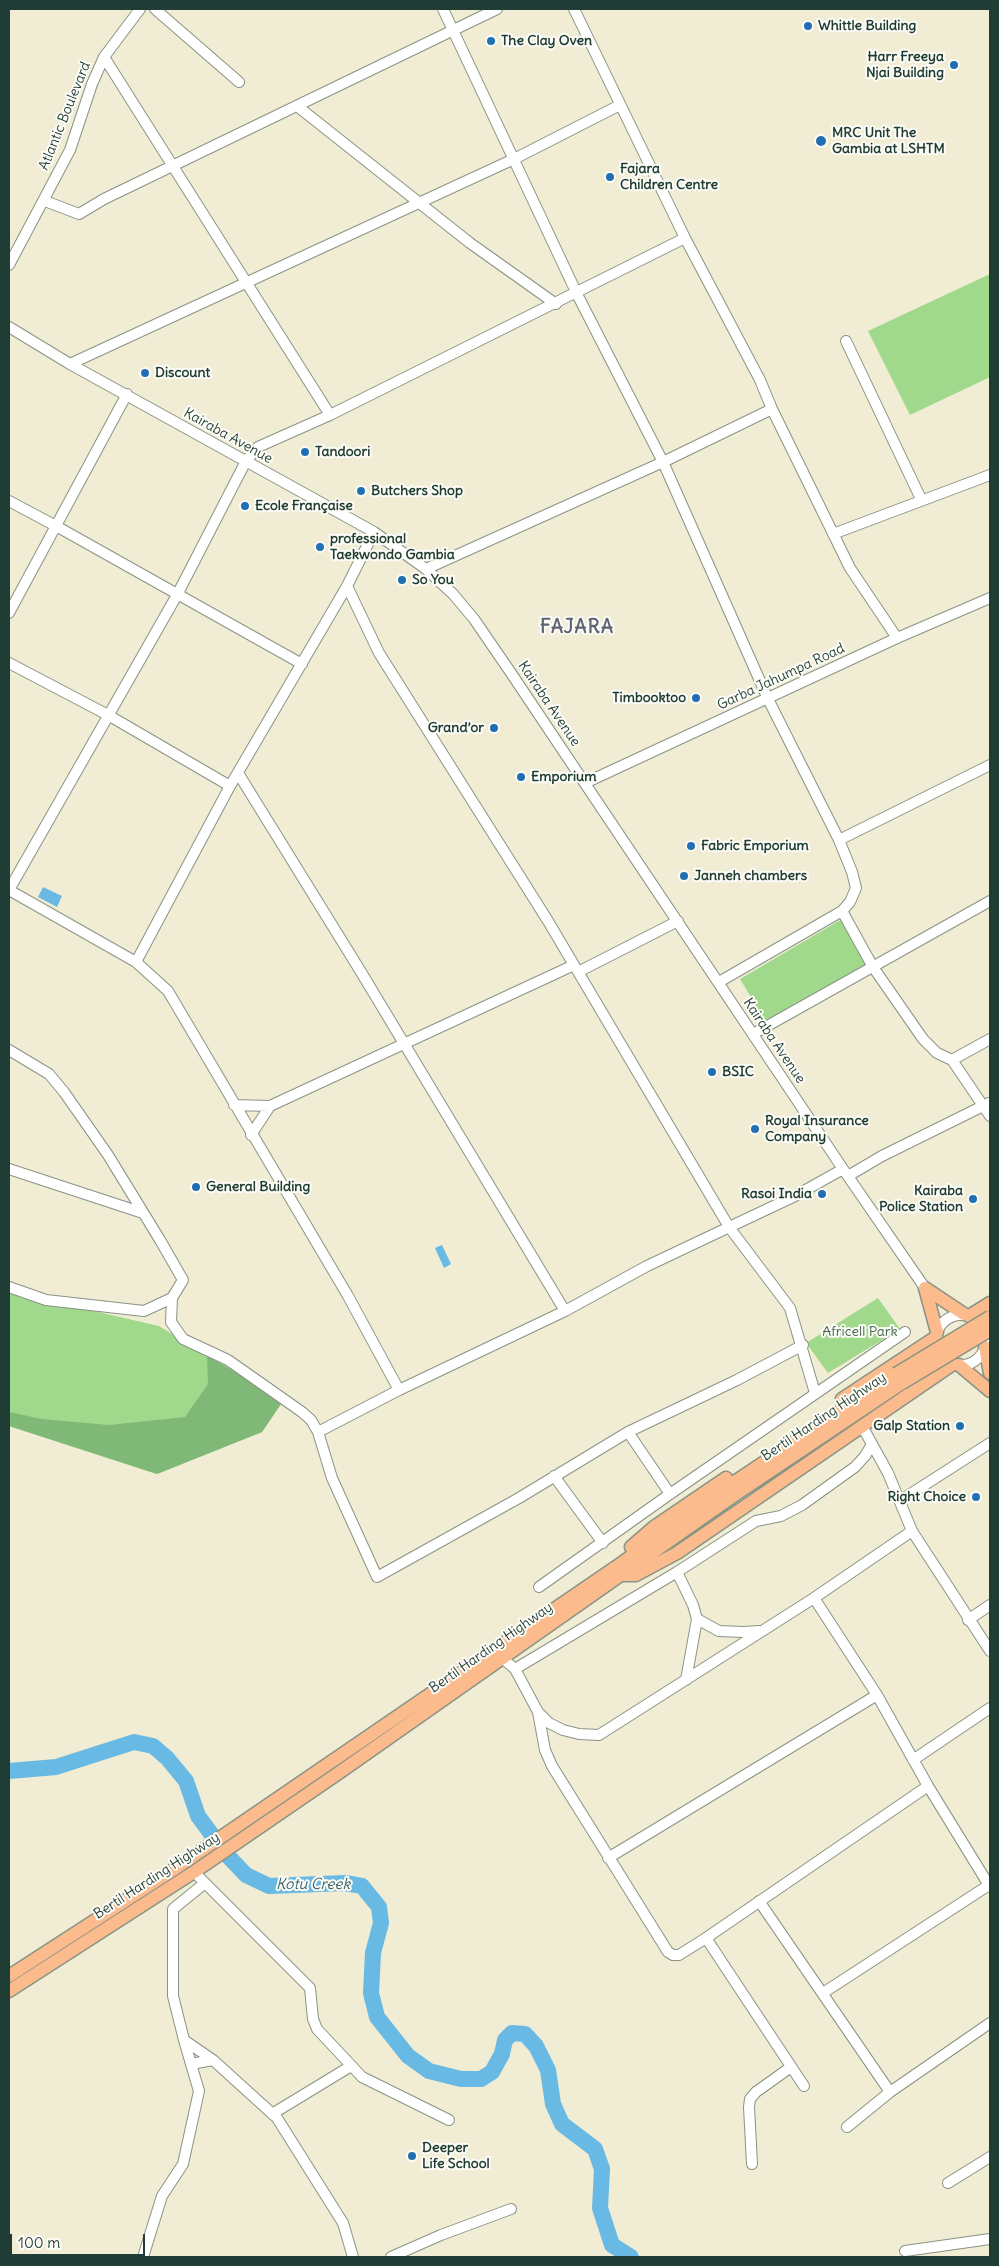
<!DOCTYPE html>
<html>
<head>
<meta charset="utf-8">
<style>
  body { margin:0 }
  #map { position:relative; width:999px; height:2266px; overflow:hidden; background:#f1ecd4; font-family:Delius,sans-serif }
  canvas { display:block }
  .frame { position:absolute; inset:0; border:10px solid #1f3d34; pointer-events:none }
  .scale { position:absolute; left:10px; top:2234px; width:135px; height:22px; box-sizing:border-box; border:2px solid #1f3d34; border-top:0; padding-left:6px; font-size:15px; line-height:18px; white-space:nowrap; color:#1f3d34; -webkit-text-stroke:4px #fdfcf7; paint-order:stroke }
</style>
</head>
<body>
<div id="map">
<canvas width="999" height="2266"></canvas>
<div class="frame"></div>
<div class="scale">100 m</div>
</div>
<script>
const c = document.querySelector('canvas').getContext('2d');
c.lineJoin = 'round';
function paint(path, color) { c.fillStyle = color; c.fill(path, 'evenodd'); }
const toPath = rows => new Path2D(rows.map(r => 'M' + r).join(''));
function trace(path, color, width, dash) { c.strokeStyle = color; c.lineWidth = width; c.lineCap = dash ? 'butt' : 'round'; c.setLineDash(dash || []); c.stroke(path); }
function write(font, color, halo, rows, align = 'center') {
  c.font = font + ' Delius,sans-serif'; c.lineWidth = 4; c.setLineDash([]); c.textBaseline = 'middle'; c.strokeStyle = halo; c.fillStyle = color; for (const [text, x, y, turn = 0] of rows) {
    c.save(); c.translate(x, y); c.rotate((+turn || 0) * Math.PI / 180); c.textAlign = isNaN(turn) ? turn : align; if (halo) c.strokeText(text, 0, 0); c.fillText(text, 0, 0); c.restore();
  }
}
const green = toPath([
  [990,274,990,377,910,415,868,331],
  [842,919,869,963,767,1024,740,979],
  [9,1287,46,1300,159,1326,283,1401,262,1432,157,1474,9,1426],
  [878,1298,900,1329,828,1373,806,1343]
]);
const forest = toPath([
  [207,1355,283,1401,262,1432,157,1474,9,1426,9,1412,42,1419,109,1425,185,1417,208,1384]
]);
const water = toPath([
  [43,887,62,896,57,907,38,897],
  [442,1245,451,1264,444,1268,435,1248]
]);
const river = toPath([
  [9,1771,56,1767,134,1742,153,1746,167,1758,186,1781,198,1816,227,1855,246,1875,269,1886,345,1883,362,1886,379,1907,381,1923,373,1953,371,1993,377,2017,408,2056,429,2071,461,2079,481,2079,492,2072,502,2054,505,2040,512,2033,525,2034,536,2046,548,2070,553,2104,562,2124,595,2149,602,2169,600,2208,612,2245,631,2257]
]);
const minor = toPath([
  [155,9,239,82],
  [443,9,577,294,663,462,768,699,839,840,852,872,856,888,850,902,842,911,719,982],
  [574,9,685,238,760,380,772,409,850,568,897,638],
  [104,57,330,415],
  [297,106,470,243,556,304],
  [45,201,79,214,104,199,497,9],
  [9,265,70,150,92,84,104,57,140,9],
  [9,327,70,364,374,532,426,569,453,594,474,619,511,673,843,1169,925,1288],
  [846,341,921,499],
  [70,364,514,159,620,105],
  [9,501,56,526,302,664],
  [833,534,990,475],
  [426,569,663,462,772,409],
  [347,586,379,653,548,921,729,1227,790,1308,815,1393],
  [9,613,127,394],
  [9,663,108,715,230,786],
  [238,773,361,972,565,1311],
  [585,783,897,638,990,598],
  [839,840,990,765],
  [9,890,177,595,246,461,258,447,330,415,685,238],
  [9,890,136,962,168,991,348,1296,399,1390],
  [842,911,873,967,923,1039,937,1053,952,1060,990,1116],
  [136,962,230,786,347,586,374,532],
  [578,972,678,921],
  [753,1034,990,901],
  [9,1050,49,1074,64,1092,108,1155,160,1240,183,1280,172,1298,171,1322,183,1339,228,1360,302,1412,311,1420,318,1432,332,1478,377,1577,519,1498,628,1432,737,1380,803,1345],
  [952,1060,990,1039],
  [234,1105,270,1106,574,965],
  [251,1135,270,1106],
  [9,1169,143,1213],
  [848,1176,882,1156,989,1103],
  [9,1287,46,1300,144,1311,172,1298],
  '936 1340a25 25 0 1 1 50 0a25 25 0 1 1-50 0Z',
  [862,1426,888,1473,912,1531,990,1651],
  [318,1432,399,1390,565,1311,647,1266,795,1196,843,1169],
  [628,1432,670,1494],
  [554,1476,603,1543],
  [901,1500,990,1443],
  [677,1572,693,1605,697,1619,686,1680],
  [539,1587,670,1494,905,1332],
  [814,1598,877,1695,928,1786,990,1887],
  [697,1619,719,1631,743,1632,760,1631],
  [968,1620,990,1605],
  [502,1658,515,1669,538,1712,545,1750,552,1766,668,1952,673,1955,679,1955,706,1938,928,1786],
  [515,1669,677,1572,756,1521,781,1516,802,1505,855,1467,865,1456,872,1444],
  [538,1712,549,1723,563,1730,579,1734,599,1735,814,1598,912,1531],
  [913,1760,990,1708],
  [608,1858,877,1695],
  [194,1872,310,1988,313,2019,317,2029,362,2077,449,2120],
  [205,1883,173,1909,173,1996,184,2040,213,2060,277,2118,343,2223,353,2257],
  [759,1901,890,2092],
  [706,1938,804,2086],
  [823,1993,989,1885],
  [184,2040,191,2064,213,2060],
  [272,2114,351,2066],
  [847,2127,890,2092,990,2023],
  [752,2164,749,2107,750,2099,756,2092,791,2067],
  [948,2183,990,2157],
  [905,2251,990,2239],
  [143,2257,162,2196,183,2164,199,2091,191,2064],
  [391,2257,441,2235,511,2209]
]);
const major = toPath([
  [925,1288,964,1314],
  [925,1288,937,1332],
  [969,1316,990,1303],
  [985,1347,990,1373],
  [959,1365,990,1391],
  [842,1399,936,1337],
  [631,1547,654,1527,726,1478],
  [622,1575,636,1575,677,1553,953,1364],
  [9,1976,173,1870,616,1567,730,1485,896,1374],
  [9,1991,194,1872,340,1772,736,1494,902,1383]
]);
const majorBridge = toPath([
  [896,1374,990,1317],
  [902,1383,990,1330]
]);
const markers = [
  [808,26,5,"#1f6fb2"],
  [491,41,5,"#1f6fb2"],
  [954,65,5,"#1f6fb2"],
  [821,141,6,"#1f6fb2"],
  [610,177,5,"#1f6fb2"],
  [145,373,5,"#1f6fb2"],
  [305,452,5,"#1f6fb2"],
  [361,491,5,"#1f6fb2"],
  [245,506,5,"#1f6fb2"],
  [320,547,5,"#1f6fb2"],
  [402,580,5,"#1f6fb2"],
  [696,698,5,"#1f6fb2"],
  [494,728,5,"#1f6fb2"],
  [521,777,5,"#1f6fb2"],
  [691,846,5,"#1f6fb2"],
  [684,876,5,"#1f6fb2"],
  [712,1072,5,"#1f6fb2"],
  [755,1129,5,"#1f6fb2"],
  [196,1187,5,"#1f6fb2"],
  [822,1194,5,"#1f6fb2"],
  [973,1199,5,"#1f6fb2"],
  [960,1426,5,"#1f6fb2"],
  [976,1497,5,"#1f6fb2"],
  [412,2156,5,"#1f6fb2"]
];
const poiNames = [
  ["Whittle Building",818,26],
  ["The Clay Oven",501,41],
  ["Harr Freeya",944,57,"right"],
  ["Njai Building",944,73,"right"],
  ["MRC Unit The",832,133],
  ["Gambia at LSHTM",832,149],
  ["Fajara",620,169],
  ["Children Centre",620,185],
  ["Discount",155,373],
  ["Tandoori",315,452],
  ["Butchers Shop",371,491],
  ["Ecole Française",255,506],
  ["professional",330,539],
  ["Taekwondo Gambia",330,555],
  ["So You",412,580],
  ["Timbooktoo",686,698,"right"],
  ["Grand’or",484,728,"right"],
  ["Emporium",531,777],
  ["Fabric Emporium",701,846],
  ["Janneh chambers",694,876],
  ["BSIC",722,1072],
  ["Royal Insurance",765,1121],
  ["Company",765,1137],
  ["General Building",206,1187],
  ["Kairaba",963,1191,"right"],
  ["Police Station",963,1207,"right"],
  ["Rasoi India",812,1194,"right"],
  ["Galp Station",950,1426,"right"],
  ["Right Choice",966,1497,"right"],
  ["Deeper",422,2148],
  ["Life School",422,2164]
];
const streetNames = [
  ["Atlantic Boulevard",65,116,-68],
  ["Kairaba Avenue",228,436,29],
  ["Garba Jahumpa Road",781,677,-25],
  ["Kairaba Avenue",549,704,56],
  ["Kairaba Avenue",774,1041,56],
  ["Bertil Harding Highway",824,1417,-34],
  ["Bertil Harding Highway",491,1648,-35],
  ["Bertil Harding Highway",157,1876,-33]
];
const parkNames = [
  ["Africell Park",860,1332]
];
const waterNames = [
  ["Kotu Creek",313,1885]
];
const districtNames = [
  ["FAJARA",577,628]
];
paint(green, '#a0d98b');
paint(forest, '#80b977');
paint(water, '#68b9e3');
trace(river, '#68b9e3', 16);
trace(minor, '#889484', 12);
trace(major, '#889484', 15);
trace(minor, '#fff', 10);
trace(major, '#fbbb8d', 12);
trace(majorBridge, '#889484', 15, []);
trace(majorBridge, '#fbbb8d', 12);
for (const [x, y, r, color] of markers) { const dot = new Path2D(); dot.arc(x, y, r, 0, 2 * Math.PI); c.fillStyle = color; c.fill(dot); trace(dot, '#fdfcf7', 2); }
write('bold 14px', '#1f3d34', '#fdfcf7', poiNames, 'left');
write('14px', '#1f3d34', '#fdfcf7', streetNames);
write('14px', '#3f644a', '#fdfcf7', parkNames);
write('italic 15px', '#356269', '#fdfcf7', waterNames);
c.letterSpacing = '1px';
write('bold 19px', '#5d6572', '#fdfcf7', districtNames);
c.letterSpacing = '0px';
</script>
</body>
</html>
